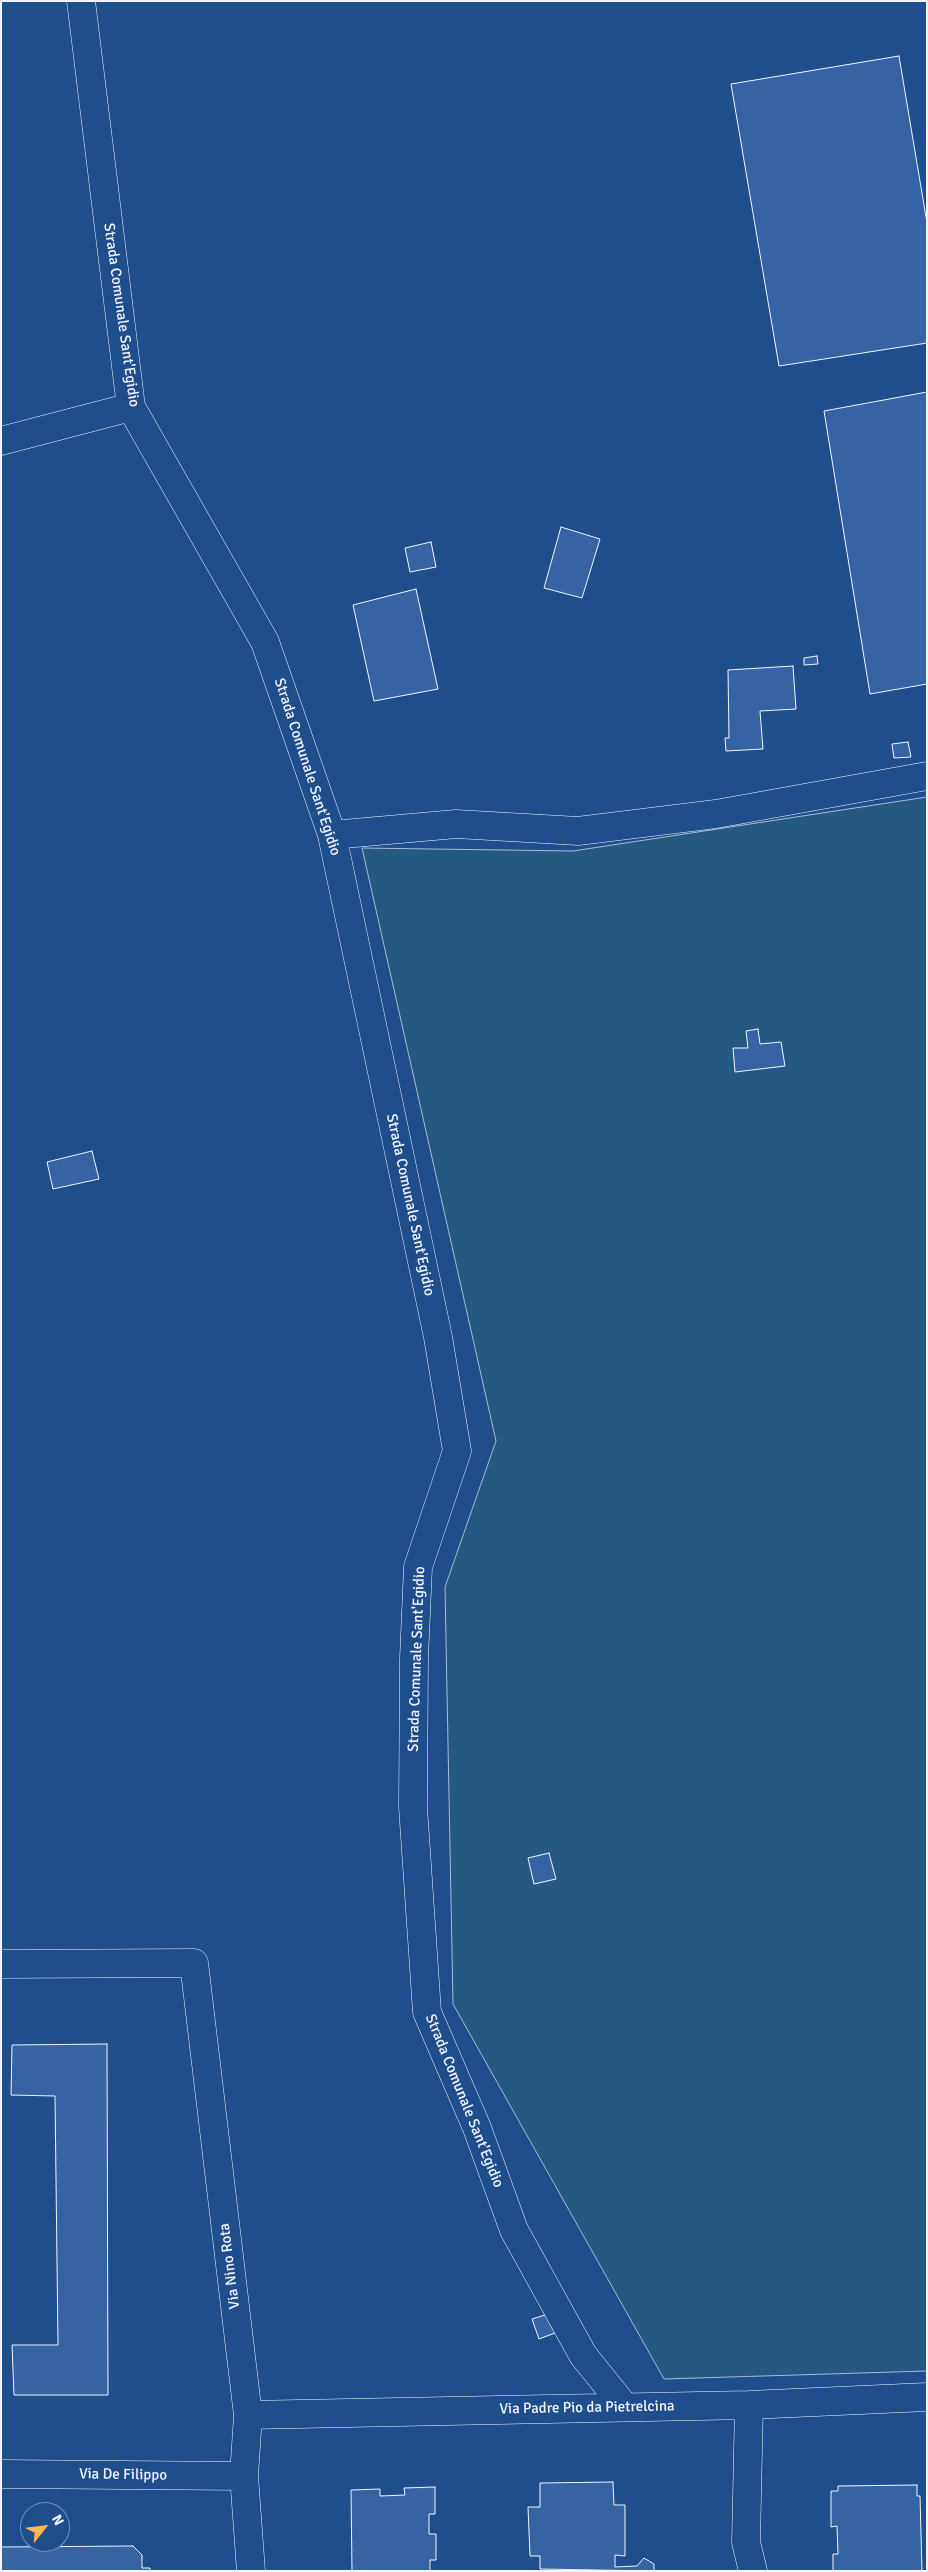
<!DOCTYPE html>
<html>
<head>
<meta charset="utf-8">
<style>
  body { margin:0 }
  #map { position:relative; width:928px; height:2572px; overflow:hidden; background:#1f4e8c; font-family:Signika,sans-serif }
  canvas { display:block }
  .frame { position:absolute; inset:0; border:2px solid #f2f6ff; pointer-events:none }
  .north { position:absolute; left:20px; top:2502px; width:50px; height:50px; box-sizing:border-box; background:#1f4e8c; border:1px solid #7391ba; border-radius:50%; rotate:61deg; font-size:14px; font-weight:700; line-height:20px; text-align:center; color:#f2f6ff }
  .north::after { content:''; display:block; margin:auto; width:18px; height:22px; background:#ffb74d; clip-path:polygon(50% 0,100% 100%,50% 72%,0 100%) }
</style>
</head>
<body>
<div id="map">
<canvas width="928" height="2572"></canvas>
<div class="frame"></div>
<div class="north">N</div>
</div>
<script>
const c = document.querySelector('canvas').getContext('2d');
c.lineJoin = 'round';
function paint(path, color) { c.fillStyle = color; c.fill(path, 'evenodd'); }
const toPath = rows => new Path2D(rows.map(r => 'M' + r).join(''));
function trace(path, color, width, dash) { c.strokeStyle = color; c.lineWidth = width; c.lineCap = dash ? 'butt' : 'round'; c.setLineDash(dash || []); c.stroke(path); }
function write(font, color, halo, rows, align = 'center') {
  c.font = font + ' Signika,sans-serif'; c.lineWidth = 4; c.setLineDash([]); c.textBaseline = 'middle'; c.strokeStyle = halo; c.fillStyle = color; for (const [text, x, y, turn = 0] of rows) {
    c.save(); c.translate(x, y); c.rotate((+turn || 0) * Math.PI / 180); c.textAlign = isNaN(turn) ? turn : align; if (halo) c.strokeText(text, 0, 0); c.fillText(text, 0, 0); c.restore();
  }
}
const green = toPath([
  [927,797,927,2371,664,2379,453,2004,445,1587,496,1441,362,848,573,851,927,797]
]);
const building = toPath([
  [899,56,927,223,927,343,779,366,731,84,899,56],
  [927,392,927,684,870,694,824,411,927,392],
  [561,527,600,539,582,598,544,588,561,527],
  [431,542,436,567,410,572,405,548,431,542],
  [416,589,438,689,374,701,353,605,416,589],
  [817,656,818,664,804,665,804,658,817,656],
  [793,666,796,709,760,711,763,749,726,751,725,738,729,738,728,670,793,666],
  [908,742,911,757,894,758,892,744,908,742],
  [758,1029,760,1044,781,1042,785,1066,735,1072,733,1048,748,1048,746,1031,758,1029],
  [92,1151,99,1179,53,1189,47,1162,92,1151],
  [549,1853,556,1879,534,1884,528,1858,549,1853],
  [107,2044,108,2395,14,2395,12,2345,58,2345,55,2096,11,2095,12,2045,107,2044],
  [548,2314,555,2333,539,2339,532,2319,548,2314],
  [613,2482,614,2505,625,2505,625,2556,615,2555,615,2567,637,2566,644,2558,654,2564,654,2571,540,2569,540,2556,530,2556,528,2507,540,2507,540,2483,613,2482],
  [917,2485,917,2496,920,2496,922,2571,833,2571,833,2554,838,2554,837,2526,831,2527,831,2491,838,2491,838,2486,917,2485],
  [435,2487,435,2514,429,2514,429,2534,436,2534,436,2560,430,2560,430,2571,352,2571,351,2490,380,2489,380,2496,405,2495,404,2488,435,2487],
  [133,2546,142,2555,142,2568,150,2568,150,2571,1,2571,1,2547,133,2546]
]);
const minor = toPath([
  [81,1,131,407,265,642,332,835,438,1337,457,1451,418,1567,414,1658,413,1807,427,2012,477,2128,514,2230,583,2355,624,2406],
  [1,441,131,407],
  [332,835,456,824,578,831,716,814,927,776],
  [1,1964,194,1963,248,2415,244,2476,251,2571],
  [749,2405,746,2542,753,2571],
  [248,2415,749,2405,927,2397],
  [1,2474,244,2476]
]);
const streetNames = [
  ["Strada Comunale Sant'Egidio",121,315,82],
  ["Strada Comunale Sant'Egidio",307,767,72],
  ["Strada Comunale Sant'Egidio",410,1205,78],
  ["Strada Comunale Sant'Egidio",417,1659,-88],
  ["Strada Comunale Sant'Egidio",464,2101,68],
  ["Via Nino Rota",230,2266,-97],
  ["Via Padre Pio da Pietrelcina",587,2408,-1],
  ["Via De Filippo",123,2475,1]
];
paint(green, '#245a82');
trace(green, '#a8bbd7', 1);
paint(building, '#3563a3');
trace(building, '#f2f6ff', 1);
trace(minor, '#f2f6ff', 29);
trace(minor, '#1f4e8c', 28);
write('15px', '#f2f6ff', '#1f4e8c', streetNames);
</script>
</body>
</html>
